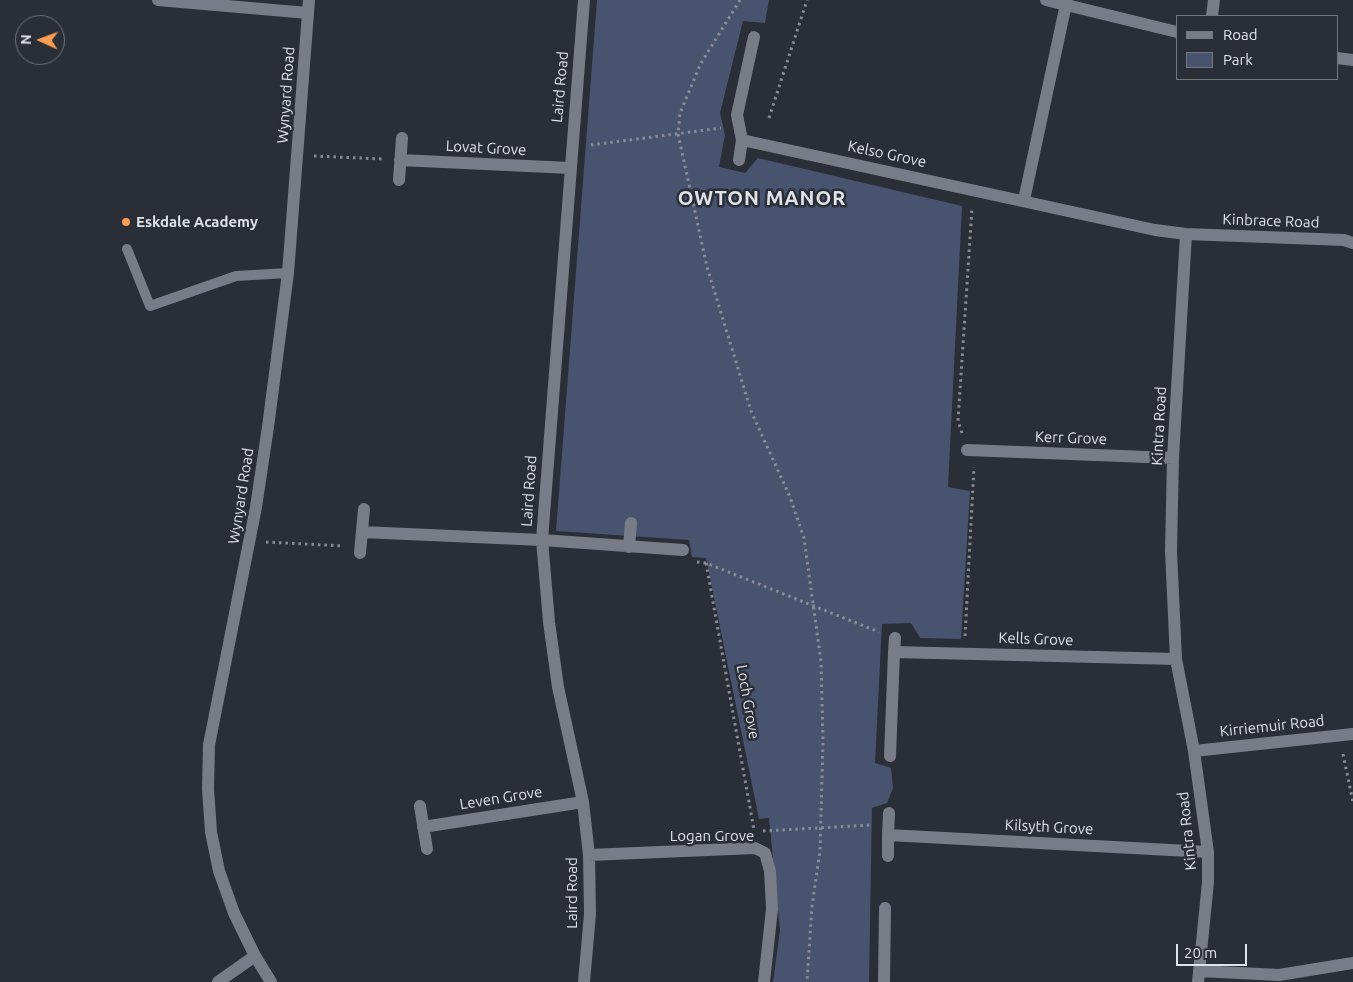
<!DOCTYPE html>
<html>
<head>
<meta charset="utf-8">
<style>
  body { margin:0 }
  #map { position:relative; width:1353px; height:982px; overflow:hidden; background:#2a2e36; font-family:Ubuntu,sans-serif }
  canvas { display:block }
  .legend { position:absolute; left:1176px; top:15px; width:162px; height:65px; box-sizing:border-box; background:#2a2e36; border:1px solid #72767d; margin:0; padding:6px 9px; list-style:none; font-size:15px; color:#dfe2e7 }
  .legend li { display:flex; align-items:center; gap:10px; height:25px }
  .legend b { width:25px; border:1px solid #72767d }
  .north { position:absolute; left:15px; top:15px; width:50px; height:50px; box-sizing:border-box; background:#2a2e36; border:1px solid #72767d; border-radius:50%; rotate:272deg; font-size:14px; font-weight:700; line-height:20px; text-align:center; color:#dfe2e7 }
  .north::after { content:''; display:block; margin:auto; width:18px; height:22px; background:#fc9d53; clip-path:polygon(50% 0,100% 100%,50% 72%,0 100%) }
  .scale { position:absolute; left:1176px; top:944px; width:71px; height:22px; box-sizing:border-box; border:2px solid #dfe2e7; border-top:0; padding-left:6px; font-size:15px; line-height:18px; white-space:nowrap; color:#dfe2e7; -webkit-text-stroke:4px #2a2e36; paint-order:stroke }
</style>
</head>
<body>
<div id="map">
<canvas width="1353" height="982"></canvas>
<ul class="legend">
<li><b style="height:6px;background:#787c87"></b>Road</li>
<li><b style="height:14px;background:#47536f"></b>Park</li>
</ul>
<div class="north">N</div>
<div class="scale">20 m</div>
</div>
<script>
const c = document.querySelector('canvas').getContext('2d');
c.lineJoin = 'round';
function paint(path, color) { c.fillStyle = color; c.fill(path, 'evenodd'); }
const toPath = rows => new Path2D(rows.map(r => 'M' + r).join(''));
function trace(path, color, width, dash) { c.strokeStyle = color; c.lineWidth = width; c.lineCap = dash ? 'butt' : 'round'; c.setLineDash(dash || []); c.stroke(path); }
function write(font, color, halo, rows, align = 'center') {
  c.font = font + ' Ubuntu,sans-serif'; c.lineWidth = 5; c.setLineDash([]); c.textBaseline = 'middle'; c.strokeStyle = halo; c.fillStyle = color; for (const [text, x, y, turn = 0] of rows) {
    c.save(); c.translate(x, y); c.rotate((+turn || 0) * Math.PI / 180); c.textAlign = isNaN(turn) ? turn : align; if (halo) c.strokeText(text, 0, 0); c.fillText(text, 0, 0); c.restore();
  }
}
const green = toPath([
  [597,0,769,0,765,23,743,21,720,113,725,135,719,167,745,173,758,158,962,206,948,487,970,491,961,639,920,638,911,623,882,624,875,763,891,768,893,788,887,803,872,808,869,982,773,982,780,930,769,818,759,819,706,558,692,557,689,540,556,531]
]);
const path = toPath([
  [740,0,701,63,680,113,678,134,707,267,751,411,790,497,804,538,821,661,823,742,820,851,812,906,807,982],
  [769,118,807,0],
  [591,145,721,128],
  [314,156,382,159],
  [962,433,958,421,972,208],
  [266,542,344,546],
  [697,562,706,563,879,632],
  [706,563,754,830],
  [965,636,974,467],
  [1343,754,1353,802],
  [763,831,871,825]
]);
const lane = toPath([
  [127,249,150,306,236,276,288,273]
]);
const street = toPath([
  [158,0,308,13],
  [584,0,542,540,549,622,558,687,583,802,589,855,590,914,584,982],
  [1046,0,1177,32],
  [1212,16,1214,0],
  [1337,58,1353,60],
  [742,140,1155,230,1186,234,1344,240,1353,243],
  [400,160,570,168],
  [739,160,742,140,737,115,754,37],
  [399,180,402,138],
  [1024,200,1066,4],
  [1186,234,1173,458,1171,551,1176,659,1194,751,1208,852,1208,882,1198,982],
  [967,450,1173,458],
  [362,532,542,540,683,550],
  [629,547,631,523],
  [360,553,364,509],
  [894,652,895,638],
  [1194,751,1353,734],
  [890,756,894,652,1176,659],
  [420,806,427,849],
  [889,813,888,835,1208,852],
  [423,827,583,802],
  [589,855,755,848,765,853,770,871,772,909,764,982],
  [888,856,888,835],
  [1199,971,1279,975,1353,963],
  [218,982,255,956],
  [271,982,255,956,234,913,219,871,211,832,208,789,209,745,256,507,268,427,288,273,309,0],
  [884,982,885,908]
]);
const markers = [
  [126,222,5,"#fc9d53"]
];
const streetNames = [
  ["Laird Road",560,87,-85],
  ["Wynyard Road",286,95,-86],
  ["Lovat Grove",486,148,3],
  ["Kelso Grove",887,154,12],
  ["Kinbrace Road",1271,221,2],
  ["Kintra Road",1159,426,-87],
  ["Kerr Grove",1071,438,2],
  ["Laird Road",529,491,-86],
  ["Wynyard Road",241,496,-81],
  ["Kells Grove",1036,639,2],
  ["Loch Grove",748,702,80],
  ["Kirriemuir Road",1272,726,-6],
  ["Leven Grove",501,798,-9],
  ["Kilsyth Grove",1049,827,3],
  ["Kintra Road",1187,831,-96],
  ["Logan Grove",712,836],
  ["Laird Road",572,893,-90]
];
const poiNames = [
  ["Eskdale Academy",136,222]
];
const districtNames = [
  ["OWTON MANOR",762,198]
];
paint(green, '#47536f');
trace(path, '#898d93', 3, [2.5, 4]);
trace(lane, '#787c87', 10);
trace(street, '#787c87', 12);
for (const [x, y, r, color] of markers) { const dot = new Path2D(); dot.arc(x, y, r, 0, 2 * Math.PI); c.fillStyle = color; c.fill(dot); trace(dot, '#2a2e36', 2); }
write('15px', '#dfe2e7', '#2a2e36', streetNames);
write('bold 15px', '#dfe2e7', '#2a2e36', poiNames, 'left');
c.letterSpacing = '1px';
write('bold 20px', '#dfe2e7', '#2a2e36', districtNames);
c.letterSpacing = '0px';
</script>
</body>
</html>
